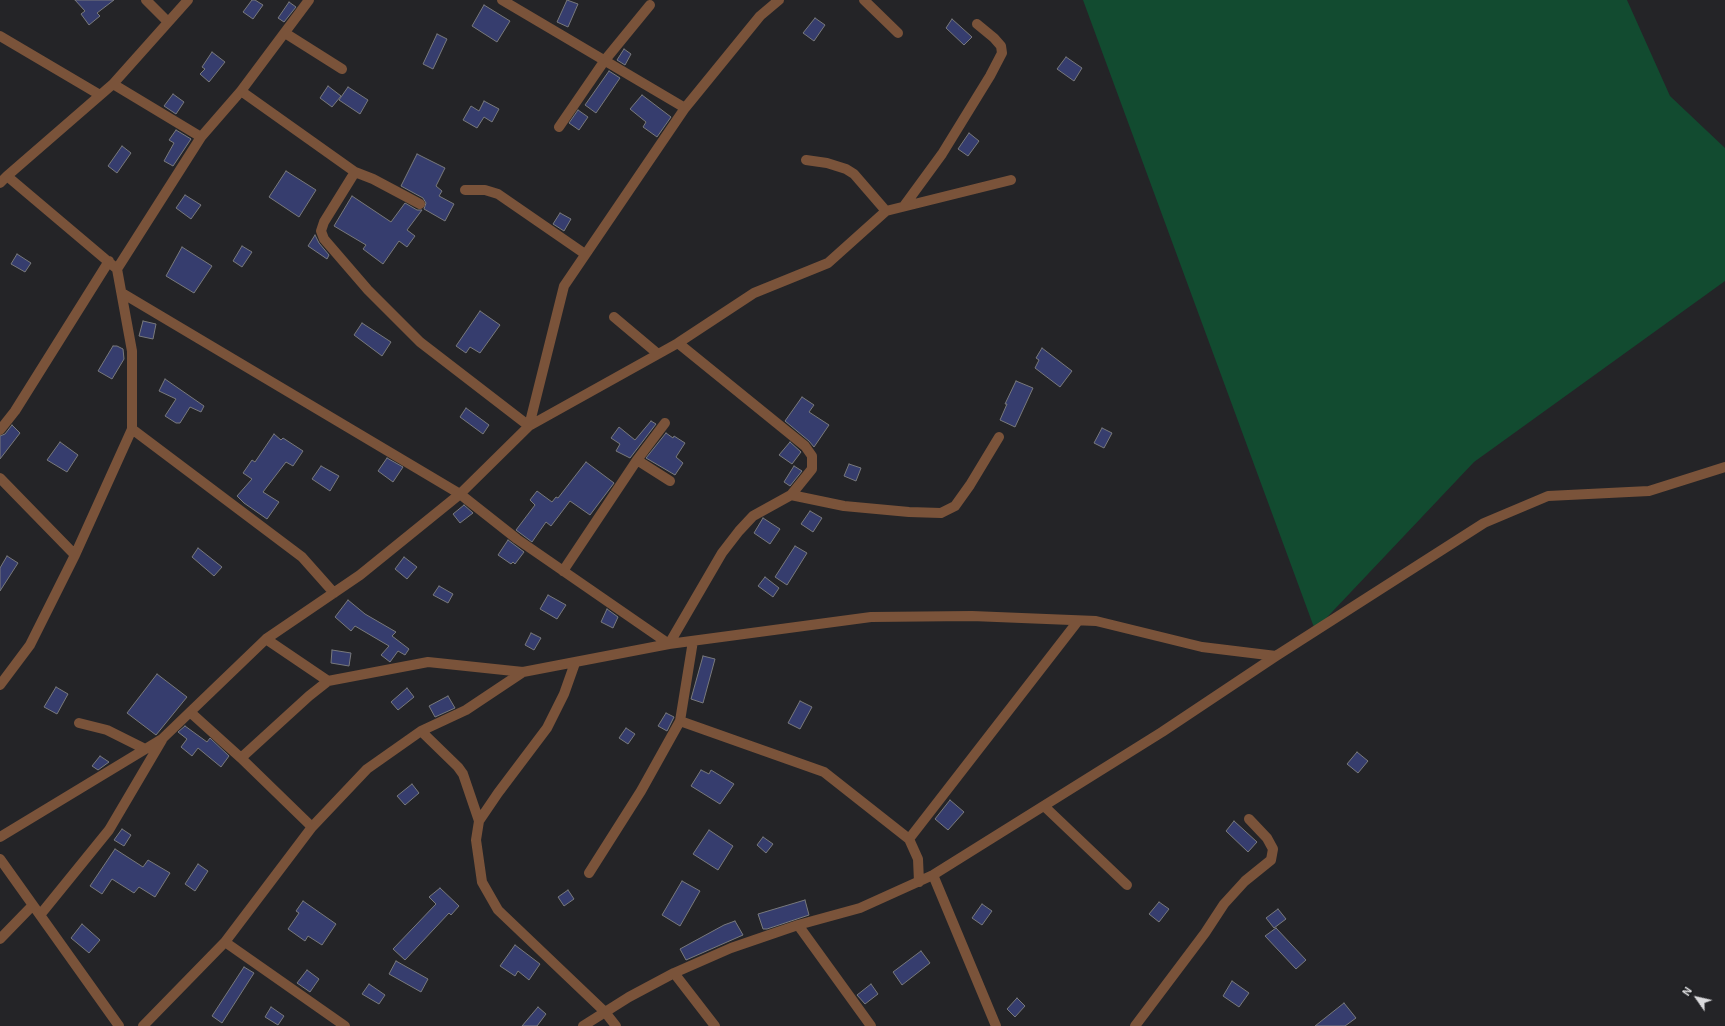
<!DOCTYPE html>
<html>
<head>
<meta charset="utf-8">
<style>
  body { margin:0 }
  #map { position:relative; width:1725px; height:1026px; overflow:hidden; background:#242427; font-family:"Exo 2",sans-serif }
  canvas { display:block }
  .north { position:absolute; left:1677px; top:978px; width:40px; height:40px; -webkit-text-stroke:3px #1a1b1e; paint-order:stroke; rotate:304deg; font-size:11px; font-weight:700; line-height:16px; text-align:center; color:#dbdbdd }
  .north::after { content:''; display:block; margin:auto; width:14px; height:18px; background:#dbdbdd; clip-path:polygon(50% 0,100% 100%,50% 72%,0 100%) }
</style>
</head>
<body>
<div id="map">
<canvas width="1725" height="1026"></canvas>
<div class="north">N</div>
</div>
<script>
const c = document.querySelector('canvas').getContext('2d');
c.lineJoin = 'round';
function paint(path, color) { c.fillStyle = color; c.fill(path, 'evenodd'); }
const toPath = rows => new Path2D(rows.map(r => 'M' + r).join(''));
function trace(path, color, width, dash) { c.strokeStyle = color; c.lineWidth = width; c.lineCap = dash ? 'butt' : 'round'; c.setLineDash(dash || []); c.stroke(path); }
const green = toPath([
  [1083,0,1627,0,1670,96,1725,148,1725,281,1474,462,1315,630]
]);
const building = toPath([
  [75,0,114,0,97,13,100,16,89,25,81,14,85,11,75,0],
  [252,0,255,0,263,5,253,19,243,12,252,0],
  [567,0,578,4,568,27,557,22,567,0],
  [289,2,296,7,284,22,278,18,289,2],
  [484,5,510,21,497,42,472,26,484,5],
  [815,18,825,25,814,41,803,33,815,18],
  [952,19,972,37,964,45,946,28,952,19],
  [437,34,447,39,433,69,423,64,437,34],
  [624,49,631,54,625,65,617,60,624,49],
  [212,52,225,62,209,82,200,74,205,69,202,67,212,52],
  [1066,57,1082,68,1074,81,1057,69,1066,57],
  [609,71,620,78,596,113,585,105,609,71],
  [328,86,341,96,332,107,320,98,328,86],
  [348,87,368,100,360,114,339,100,348,87],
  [173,94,184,102,176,114,164,106,173,94],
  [642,95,671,117,657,137,643,127,646,122,630,109,642,95],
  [484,101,499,109,492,122,484,117,477,128,463,120,471,106,479,111,484,101],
  [578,110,588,117,579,130,569,123,578,110],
  [176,130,191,139,173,166,164,161,174,143,169,140,176,130],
  [969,133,979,141,968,156,958,149,969,133],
  [122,146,131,153,117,173,108,166,122,146],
  [417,154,445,168,436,186,442,191,439,196,454,204,445,221,424,209,426,203,423,198,401,186,417,154],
  [286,171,316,190,299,217,269,197,286,171],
  [185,195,201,205,191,219,176,208,185,195],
  [352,196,391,222,405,203,417,210,422,210,407,230,415,236,407,247,399,241,383,264,363,249,366,245,334,226,352,196],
  [560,213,571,219,564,231,553,224,560,213],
  [315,235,319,243,329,255,327,259,308,246,315,235],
  [242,246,252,252,242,267,233,261,242,246],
  [182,247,212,266,194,293,166,276,182,247],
  [17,254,31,263,25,272,11,264,17,254],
  [480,311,500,325,480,353,470,347,466,353,456,346,480,311],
  [143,321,156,324,153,339,139,336,143,321],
  [362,323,391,342,382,356,354,335,362,323],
  [113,346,117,346,123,349,124,359,112,379,98,371,113,346],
  [1042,348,1072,371,1060,387,1035,368,1039,360,1036,358,1042,348],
  [165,379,204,406,201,412,190,407,180,423,176,423,165,416,176,399,159,391,165,379],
  [1016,381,1033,388,1015,427,1000,420,1007,404,1005,404,1016,381],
  [802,397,814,405,809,412,829,425,814,447,809,441,785,421,802,397],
  [466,408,489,425,483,434,460,417,466,408],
  [651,421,656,424,630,458,616,451,620,444,611,438,619,427,635,440,651,421],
  [12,425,20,433,0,459,0,436,5,434,12,425],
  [1102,428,1112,433,1104,448,1094,443,1102,428],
  [666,433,673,438,674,436,685,443,676,457,683,463,675,475,646,458,666,433],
  [274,434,281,440,283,438,303,451,293,466,286,462,263,492,279,502,267,519,244,503,237,496,252,479,243,473,252,460,255,462,274,434],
  [60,442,78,455,67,472,47,460,60,442],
  [790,442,801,452,792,464,779,455,790,442],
  [387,458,403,467,393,482,378,471,387,458],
  [586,462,614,483,590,515,570,501,551,526,546,522,532,542,516,530,535,505,530,500,537,491,552,502,556,497,558,498,586,462],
  [849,464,861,468,856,481,844,476,849,464],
  [321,466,339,476,330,491,312,479,321,466],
  [794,466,802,471,790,486,784,482,794,466],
  [464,505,473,513,460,523,453,514,464,505],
  [810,511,822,518,813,532,801,524,810,511],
  [763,518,780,529,770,544,754,533,763,518],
  [508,540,524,552,515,564,513,562,511,564,498,555,508,540],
  [795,546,807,553,787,585,775,577,795,546],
  [198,548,222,567,214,576,192,557,198,548],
  [7,556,18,563,0,591,0,568,7,556],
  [404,557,417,567,407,579,395,569,404,557],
  [765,577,779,588,773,597,758,586,765,577],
  [439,586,453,594,448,603,433,595,439,586],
  [548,595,566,605,557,619,540,609,548,595],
  [348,600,365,614,396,632,392,636,409,649,405,655,398,651,390,662,381,655,389,646,355,626,351,631,335,617,348,600],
  [607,609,618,617,613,628,601,622,607,609],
  [531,633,541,638,534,650,525,645,531,633],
  [332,650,351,653,349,666,331,663,332,650],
  [703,656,715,659,703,703,691,699,703,656],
  [157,674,187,697,156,735,127,713,157,674],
  [56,687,68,694,57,714,44,707,56,687],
  [407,688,414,697,398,710,391,702,407,688],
  [448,696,455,708,435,717,429,706,448,696],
  [800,701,812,707,800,729,788,723,800,701],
  [666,713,674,717,667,731,658,726,666,713],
  [185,726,207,742,210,738,229,756,221,767,198,748,192,756,181,747,187,739,178,732,185,726],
  [626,728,635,734,628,744,619,738,626,728],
  [1357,752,1368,761,1358,773,1347,764,1357,752],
  [100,756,109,762,98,770,92,766,100,756],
  [701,770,709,774,711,770,734,784,720,804,691,786,701,770],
  [412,784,419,793,405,805,397,796,412,784],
  [950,800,964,812,948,830,935,819,950,800],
  [1234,821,1257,842,1248,852,1226,831,1234,821],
  [122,829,131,835,124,846,114,840,122,829],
  [709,830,733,846,718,870,693,854,709,830],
  [763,837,773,844,766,853,757,845,763,837],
  [115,849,143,867,148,860,170,873,155,897,139,887,134,893,112,879,102,894,90,886,115,849],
  [198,864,208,871,195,891,185,884,198,864],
  [682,881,700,891,680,926,662,915,682,881],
  [440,888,459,906,451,915,449,913,405,960,393,949,436,904,429,897,440,888],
  [568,890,574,899,564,906,558,897,568,890],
  [805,900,809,915,767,929,763,929,758,914,805,900],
  [303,901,336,924,322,945,308,936,305,941,288,929,299,913,296,911,303,901],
  [1159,902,1169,909,1159,922,1149,914,1159,902],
  [982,904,992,911,982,925,972,918,982,904],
  [1278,909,1286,919,1274,928,1266,918,1278,909],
  [735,921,743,935,686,960,680,949,724,925,735,921],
  [82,924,100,940,89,953,71,938,82,924],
  [1276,928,1306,960,1296,969,1265,936,1276,928],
  [515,945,540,964,529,980,518,971,515,976,500,966,515,945],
  [921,951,930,963,902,985,893,972,921,951],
  [396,961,428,979,421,992,389,974,396,961],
  [244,967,254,973,222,1023,212,1016,244,967],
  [307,970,319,979,310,992,297,983,307,970],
  [1232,981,1249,993,1239,1007,1223,996,1232,981],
  [369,984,385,995,379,1004,362,994,369,984],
  [871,984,878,994,865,1004,857,995,871,984],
  [1017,998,1025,1006,1015,1017,1007,1009,1017,998],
  [1344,1003,1356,1018,1345,1026,1315,1026,1344,1003],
  [271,1007,284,1016,278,1025,265,1017,271,1007],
  [538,1007,546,1014,537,1026,522,1026,538,1007]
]);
const minor = toPath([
  [146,0,168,22],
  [502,0,685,108],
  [779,0,760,16,685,108,564,286,529,426,678,343,754,293,828,263,886,211,1011,180],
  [864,0,898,33],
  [285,33,342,69],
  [0,36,100,95],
  [113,84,201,137],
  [241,91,355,172,324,222,321,231,324,239,368,290,420,342,529,426,460,494,517,539,669,644,871,617,972,616,1096,621,1202,647,1276,656],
  [559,127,605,60,650,5],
  [806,160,827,163,846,169,854,174,886,211],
  [355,172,373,179,420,204],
  [7,176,113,84,188,0],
  [0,183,7,176,117,269,132,351,132,429,75,555,30,645,0,685],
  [465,190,485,190,498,194,585,254],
  [904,206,942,154,990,76,1002,53,1001,46,994,38,977,24],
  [117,269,201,137,241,91,309,0],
  [614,317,658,354],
  [132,429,302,557,334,593],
  [0,430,15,411,109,261],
  [637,460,670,481],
  [0,478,75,555],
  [791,495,844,506,909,512,941,513,955,506,970,485,999,437],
  [563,571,637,460,665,423],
  [266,639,328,681],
  [575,663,564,694,547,728,498,793,479,821,476,840,482,882,498,910,605,1012,616,1026],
  [190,712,241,758,312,827],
  [680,721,824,772,909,839,918,859,919,882],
  [79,723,107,730,145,749],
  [421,731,458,767,463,774,479,821],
  [241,758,309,696,328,681,428,662,523,672,669,644,722,553,739,531,753,516,791,495,812,469,812,456,805,446,678,343],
  [1044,806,1127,885],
  [0,837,162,739,266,639,360,575,460,494,122,293],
  [909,839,1078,621],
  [0,859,119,1026],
  [589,873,641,791,680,721,693,641],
  [933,875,996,1026],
  [40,915,109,830,162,740],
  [798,925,871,1026],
  [0,939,33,905],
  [225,942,345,1026],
  [674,973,715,1026],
  [143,1026,225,942,312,827,367,769,421,731,466,710,523,672],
  [583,1026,629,997,674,973,731,948,798,925,860,908,933,875,1162,732,1276,656,1484,523,1548,496,1649,491,1725,467],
  [1135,1026,1205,933,1224,904,1245,881,1271,860,1273,849,1267,838,1249,819]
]);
paint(green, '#124b30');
paint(building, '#363d6e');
trace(building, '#78797c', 1);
trace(minor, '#7a533a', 10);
</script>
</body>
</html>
